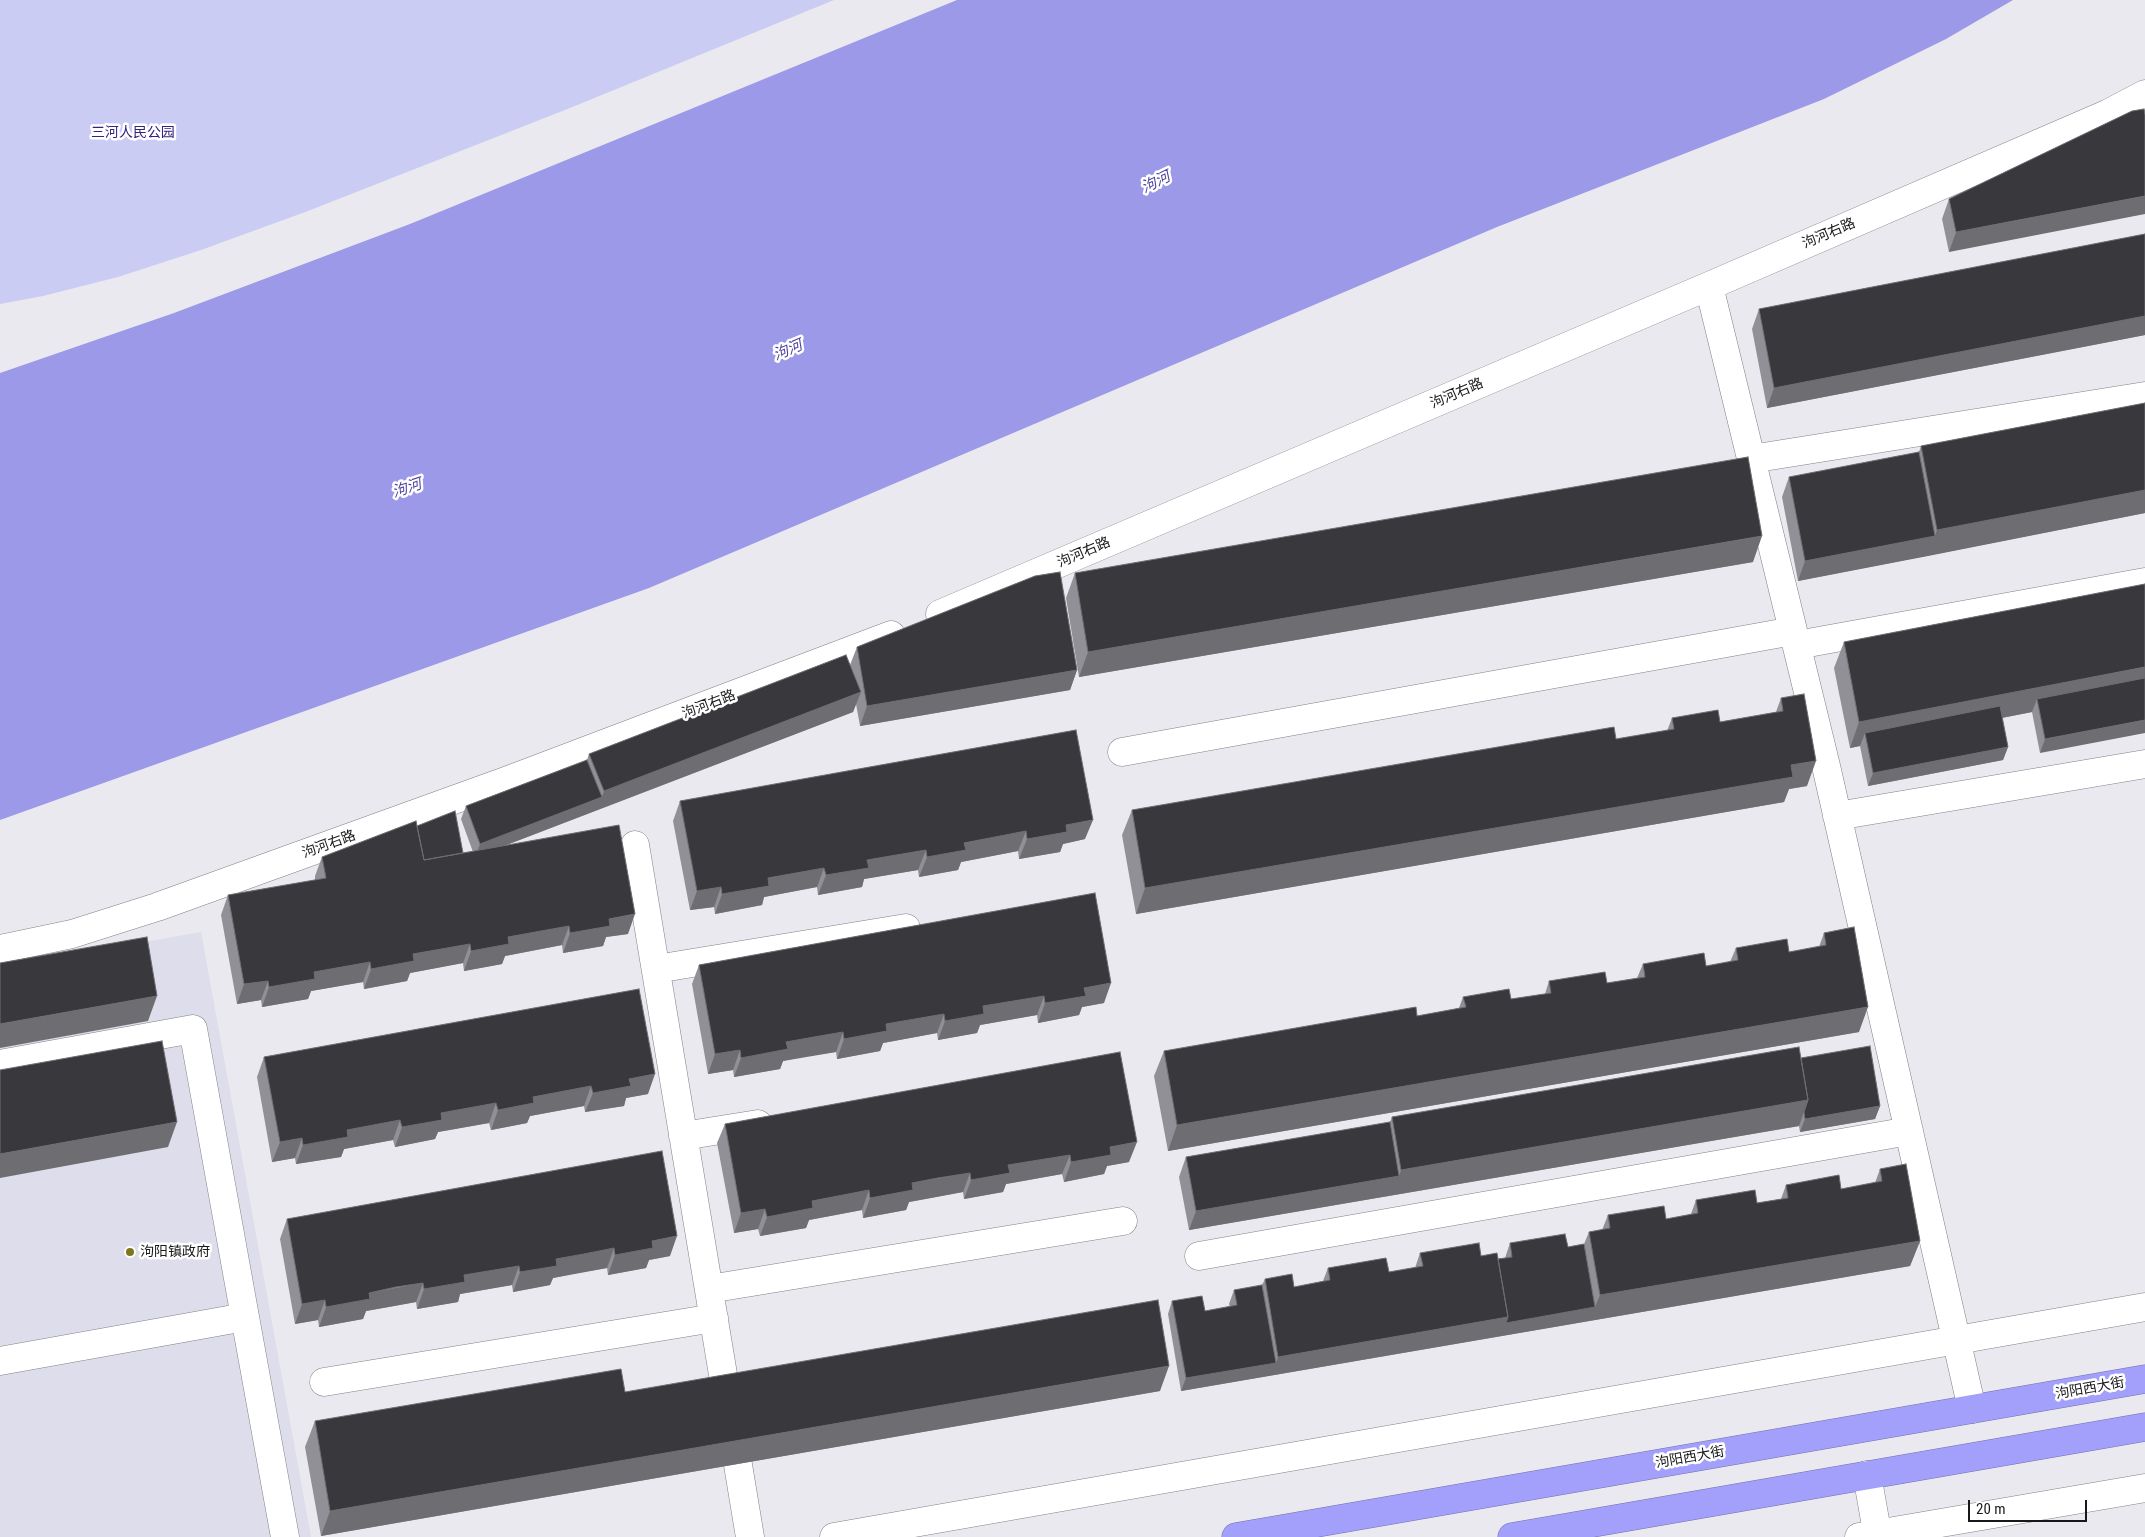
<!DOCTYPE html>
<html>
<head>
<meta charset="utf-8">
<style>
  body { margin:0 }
  #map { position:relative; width:2145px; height:1537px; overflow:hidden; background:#e9e9ef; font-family:"Roboto Condensed",sans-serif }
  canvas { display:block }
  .scale { position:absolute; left:1968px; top:1500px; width:119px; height:22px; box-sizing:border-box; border:2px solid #18181a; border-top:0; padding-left:6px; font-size:15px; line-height:18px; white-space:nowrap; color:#18181a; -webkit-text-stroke:4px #fff; paint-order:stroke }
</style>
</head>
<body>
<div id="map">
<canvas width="2145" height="1537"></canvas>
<div class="scale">20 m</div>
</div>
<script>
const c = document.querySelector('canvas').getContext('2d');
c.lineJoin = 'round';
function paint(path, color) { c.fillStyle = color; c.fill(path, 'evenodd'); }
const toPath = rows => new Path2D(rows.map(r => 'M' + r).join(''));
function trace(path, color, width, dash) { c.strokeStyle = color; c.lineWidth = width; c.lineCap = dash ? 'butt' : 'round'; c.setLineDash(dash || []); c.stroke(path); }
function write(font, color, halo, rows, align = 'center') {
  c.font = font + ' "Roboto Condensed","Noto Sans SC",sans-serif'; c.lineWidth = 5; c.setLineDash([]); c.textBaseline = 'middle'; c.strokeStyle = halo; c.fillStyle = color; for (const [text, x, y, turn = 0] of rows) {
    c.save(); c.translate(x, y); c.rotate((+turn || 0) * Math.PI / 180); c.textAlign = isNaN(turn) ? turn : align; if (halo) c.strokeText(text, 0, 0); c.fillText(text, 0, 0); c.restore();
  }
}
const built = toPath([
  [201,932,311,1537,0,1537,0,968]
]);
const green = toPath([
  [0,0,834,0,570,108,308,211,201,250,118,277,43,296,0,304]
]);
const water = toPath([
  [957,0,2013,0,1946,39,1824,99,1497,227,649,588,0,820,0,373,174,313,410,224]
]);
const minor = toPath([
  [1709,286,1826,766,1972,1409],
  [1751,459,2145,396],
  [940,614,1709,286,2109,113,2145,94],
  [1797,645,2145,582],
  [1122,752,1793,631],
  [1837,816,2145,764],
  [635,845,750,1537],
  [0,949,72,934,157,907,506,781,891,635],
  [656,969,906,928],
  [0,1064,193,1029,245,1317],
  [683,1136,758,1124],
  [1199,1256,1909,1131],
  [709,1289,1123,1221],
  [0,1361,245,1317,285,1537],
  [324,1382,714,1318],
  [1867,1475,1878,1537],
  [834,1537,2145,1307],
  [1859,1537,2145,1488]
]);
const highway = toPath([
  [1236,1537,2145,1379],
  [1512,1537,2145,1427]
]);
const wall = toPath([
  [2132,111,1949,252,1942,219,1949,199],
  [2145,234,2145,335,1767,408,1752,329,1759,309],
  [2145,403,2145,513,1798,581,1782,497,1789,477,1919,452,1921,446],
  [1753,562,1079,677,1066,598,1075,573],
  [2145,584,2040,753,2032,712,2002,718,2008,747,2003,760,1868,786,1860,746,1850,748,1834,668,1844,642],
  [857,647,1077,670,1070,690,860,726,856,704,853,712,504,846,628,934,606,937,603,946,563,953,562,945,505,956,502,964,464,971,463,963,410,973,407,981,364,989,363,982,311,991,308,999,262,1007,261,1000,237,1004,221,915,228,895,315,880,315,876,322,857,463,853,473,852,461,819,466,806,587,760,589,754,850,665],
  [1781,698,1807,786,1789,789,1784,802,1136,914,1122,835,1132,810,1616,739,1667,731,1672,718,1720,722,1776,712],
  [1076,730,1085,839,1063,844,1060,852,1019,859,1018,851,961,862,958,870,919,877,918,870,864,879,862,887,818,895,817,887,764,897,762,905,715,914,714,907,690,910,673,821,680,801],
  [1095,893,1104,1003,1082,1007,1079,1015,1038,1023,1037,1015,980,1025,977,1033,938,1040,937,1033,883,1043,880,1051,837,1059,836,1052,807,1056,783,1061,780,1069,734,1077,733,1070,708,1074,692,984,699,965],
  [1824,933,1859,1032,1168,1151,1154,1076,1164,1051,1417,1016,1459,1008,1463,997,1511,999,1545,994,1549,981,1607,983,1637,978,1643,964,1706,966,1730,962,1736,948,1789,952,1819,947],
  [639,989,648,1094,626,1098,624,1106,585,1112,584,1106,530,1116,527,1123,491,1130,489,1123,438,1132,435,1139,395,1147,393,1140,344,1149,341,1157,296,1164,295,1158,272,1162,257,1077,264,1057],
  [1120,1052,1129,1162,1107,1166,1104,1174,1064,1182,1062,1174,1006,1184,1003,1192,964,1199,963,1192,931,1198,909,1202,906,1210,863,1218,862,1210,809,1220,806,1228,760,1236,758,1229,734,1233,717,1143,725,1124],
  [1801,1058,1880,1106,1875,1119,1800,1132,1799,1126,1189,1230,1179,1177,1186,1157,1390,1122,1392,1117],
  [662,1151,670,1256,649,1260,646,1268,608,1275,607,1268,577,1273,553,1278,550,1285,513,1292,512,1285,460,1294,458,1302,417,1309,416,1302,389,1307,366,1311,363,1319,319,1327,318,1320,295,1324,280,1239,287,1219],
  [1880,1169,1920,1241,1910,1266,1181,1391,1168,1314,1172,1301,1205,1311,1230,1307,1229,1304,1234,1290,1262,1285,1265,1279,1294,1287,1323,1281,1328,1268,1389,1272,1415,1268,1420,1253,1481,1256,1498,1259,1505,1258,1510,1243,1568,1247,1584,1244,1589,1232,1602,1230,1608,1215,1666,1219,1691,1214,1696,1200,1757,1203,1781,1199,1786,1185,1841,1189,1875,1183],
  [1160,1391,321,1536,305,1447,315,1421,625,1392]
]);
const shadedWall = toPath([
  [2145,196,2145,214,1949,252,1956,232],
  [2145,316,2145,335,1767,408,1774,388],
  [2145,490,2145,513,1928,556,1937,530],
  [1762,536,1753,562,1079,677,1088,652],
  [1935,536,1928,556,1798,581,1805,561],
  [2145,667,2145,691,2037,699,2032,712,1867,744,1865,733,1860,746,1850,748,1859,722],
  [1077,670,1070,690,860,726,867,706],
  [861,692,853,712,475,857,480,844,602,797,604,791],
  [2145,720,2145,733,2040,753,2045,739],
  [2008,747,2003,760,1868,786,1873,773],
  [1816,761,1807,786,1789,789,1784,802,1136,914,1145,888,1791,765],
  [1093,820,1085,839,1063,844,1060,852,1019,859,1027,839,1066,825],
  [1026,831,1018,851,961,862,958,870,919,877,927,857,964,843],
  [926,850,918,870,864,879,862,887,818,895,826,875,867,860],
  [824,868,817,887,764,897,762,905,715,914,722,894,768,878],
  [721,887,714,907,690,910,697,891],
  [635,914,628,934,606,937,603,946,563,953,570,933,609,919],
  [569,926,562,945,505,956,502,964,464,971,471,951,508,937],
  [470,944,463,963,410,973,407,981,364,989,371,969,413,954],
  [370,962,363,982,311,991,308,999,262,1007,269,987,314,972],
  [268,981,261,1000,237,1004,244,984],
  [1111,983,1104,1003,1082,1007,1079,1015,1038,1023,1045,1003,1084,988],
  [157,996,148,1021,0,1048,0,1024],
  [1044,996,1037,1015,980,1025,977,1033,938,1040,945,1021,983,1006],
  [1868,1007,1859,1032,1168,1151,1177,1125],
  [944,1014,937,1033,883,1043,880,1051,837,1059,844,1039,886,1024],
  [843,1032,836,1052,783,1061,780,1069,734,1077,741,1058,786,1042],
  [740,1050,733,1070,708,1074,715,1054],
  [655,1074,648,1094,626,1098,624,1106,585,1112,593,1093,629,1079],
  [591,1086,584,1106,530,1116,527,1123,491,1130,498,1110,533,1097],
  [1808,1100,1799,1126,1189,1230,1196,1211,1399,1176,1401,1170],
  [496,1103,489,1123,438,1132,435,1139,395,1147,402,1127,441,1113],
  [1880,1106,1875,1119,1800,1132,1805,1119],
  [400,1120,393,1140,344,1149,341,1157,296,1164,303,1145,347,1130],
  [177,1122,168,1147,0,1178,0,1154],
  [302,1138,295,1158,272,1162,280,1142],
  [1137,1142,1129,1162,1107,1166,1104,1174,1064,1182,1071,1162,1110,1147],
  [1070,1155,1062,1174,1006,1184,1003,1192,964,1199,971,1180,1008,1165],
  [970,1173,963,1192,909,1202,906,1210,863,1218,870,1198,912,1183],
  [869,1190,862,1210,809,1220,806,1228,760,1236,767,1217,812,1201],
  [765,1209,758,1229,734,1233,741,1213],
  [677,1236,670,1256,649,1260,646,1268,608,1275,615,1255,652,1241],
  [1920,1241,1910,1266,1181,1391,1186,1378,1276,1363,1278,1357,1508,1317,1595,1307,1600,1295],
  [614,1248,607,1268,553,1278,550,1285,513,1292,520,1272,556,1259],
  [519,1266,512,1285,460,1294,458,1302,417,1309,424,1289,464,1275],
  [423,1283,416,1302,366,1311,363,1319,319,1327,326,1307,369,1293],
  [325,1300,318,1320,295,1324,302,1304],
  [1169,1366,1160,1391,321,1536,330,1511]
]);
const building = toPath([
  [2144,109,2145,115,2145,196,1956,232,1949,199,2132,111,2144,109],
  [2145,234,2145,316,1774,388,1759,309,2145,234],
  [2145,403,2145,490,1937,530,1921,446,2145,403],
  [1919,452,1935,536,1805,561,1789,477,1919,452],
  [1748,457,1762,536,1088,652,1075,573,1748,457],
  [1060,572,1077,670,867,706,857,647,1035,576,1060,572],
  [2145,584,2145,667,1859,722,1844,642,2145,584],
  [846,655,861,692,604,791,589,754,846,655],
  [2145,678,2145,720,2045,739,2037,699,2145,678],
  [1804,694,1816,761,1791,765,1793,777,1145,888,1132,810,1614,727,1616,739,1674,729,1672,718,1718,710,1720,722,1783,711,1781,698,1804,694],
  [2000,706,2008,747,1873,773,1865,733,2000,706],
  [1076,730,1093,820,1066,825,1067,832,1027,839,1026,831,964,843,966,850,927,857,926,850,867,860,869,868,826,875,824,868,768,878,769,886,722,894,721,887,697,891,680,801,1076,730],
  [587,760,602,797,480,844,466,806,587,760],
  [455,811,463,853,424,860,417,826,455,811],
  [416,821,424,860,619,825,635,914,609,919,610,926,570,933,569,926,508,937,509,944,471,951,470,944,413,954,414,961,371,969,370,962,314,972,315,979,269,987,268,981,244,984,228,895,326,878,322,857,416,821],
  [1095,893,1111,983,1084,988,1086,996,1045,1003,1044,996,983,1006,984,1014,945,1021,944,1014,886,1024,887,1031,844,1039,843,1032,814,1037,786,1042,788,1049,741,1058,740,1050,715,1054,699,965,1095,893],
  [1854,927,1868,1007,1177,1125,1164,1051,1416,1007,1417,1016,1466,1007,1463,997,1509,989,1511,999,1551,993,1549,981,1605,972,1607,983,1645,977,1643,964,1704,953,1706,966,1738,960,1736,948,1787,939,1789,952,1826,945,1824,933,1854,927],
  [147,937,157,996,0,1024,0,963,147,937],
  [639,989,655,1074,629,1079,631,1086,593,1093,591,1086,533,1097,534,1103,498,1110,496,1103,441,1113,442,1120,402,1127,400,1120,347,1130,348,1137,303,1145,302,1138,280,1142,264,1057,639,989],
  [162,1041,177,1122,0,1154,0,1070,162,1041],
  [1870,1046,1880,1106,1805,1119,1804,1112,1808,1100,1801,1058,1870,1046],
  [1799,1047,1808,1100,1401,1170,1392,1117,1799,1047],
  [1120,1052,1137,1142,1110,1147,1111,1155,1071,1162,1070,1155,1008,1165,1010,1173,971,1180,970,1173,938,1178,912,1183,913,1190,870,1198,869,1190,812,1201,813,1208,767,1217,765,1209,741,1213,725,1124,1120,1052],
  [1390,1122,1399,1176,1196,1211,1186,1157,1390,1122],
  [662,1151,677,1236,652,1241,653,1248,615,1255,614,1248,584,1254,556,1259,557,1266,520,1272,519,1266,464,1275,465,1282,424,1289,423,1283,396,1287,369,1293,370,1299,326,1307,325,1300,302,1304,287,1219,662,1151],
  [1906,1164,1920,1241,1600,1295,1589,1232,1610,1228,1608,1215,1664,1206,1666,1219,1698,1213,1696,1200,1755,1190,1757,1203,1788,1198,1786,1185,1839,1175,1841,1189,1882,1181,1880,1169,1906,1164],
  [1565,1234,1568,1247,1584,1244,1595,1307,1506,1323,1508,1317,1498,1259,1512,1257,1510,1243,1565,1234],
  [1479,1243,1481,1256,1497,1253,1508,1317,1278,1357,1265,1279,1292,1274,1294,1287,1330,1280,1328,1268,1386,1258,1389,1272,1423,1266,1420,1253,1479,1243],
  [1262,1285,1276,1363,1186,1378,1172,1301,1202,1296,1205,1311,1237,1305,1234,1290,1262,1285],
  [1158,1300,1169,1366,330,1511,315,1421,621,1369,625,1392,1158,1300]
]);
const markers = [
  [130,1252,5,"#7e761a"]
];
const parkNames = [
  ["三河人民公园",133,133]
];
const streetNames = [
  ["泃河右路",1829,234,-23],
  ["泃河右路",1457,394,-23],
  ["泃河右路",1084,553,-23],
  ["泃河右路",709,705,-21],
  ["泃河右路",329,845,-20],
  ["泃阳西大街",2090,1389,-10],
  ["泃阳西大街",1690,1458,-10]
];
const poiNames = [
  ["泃阳镇政府",140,1252]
];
const waterNames = [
  ["泃河",1156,183,-26],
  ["泃河",788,351,-23],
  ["泃河",407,489,-18]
];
paint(built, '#ddddeb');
paint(green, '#cbccf4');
paint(water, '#9b99e8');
trace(minor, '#828287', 29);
trace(highway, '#7270ac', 29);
trace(minor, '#fff', 28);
trace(highway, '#a3a0fb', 28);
paint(wall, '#909096');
paint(shadedWall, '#6d6d72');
paint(building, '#38383d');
trace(building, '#6d6d72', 1);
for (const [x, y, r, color] of markers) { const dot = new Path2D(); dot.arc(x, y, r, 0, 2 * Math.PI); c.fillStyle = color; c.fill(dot); trace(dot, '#fff', 2); }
write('14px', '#34247e', '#fff', parkNames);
write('14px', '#18181a', '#fff', streetNames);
write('14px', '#18181a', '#fff', poiNames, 'left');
write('italic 15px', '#4e439f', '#fff', waterNames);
</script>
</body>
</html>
